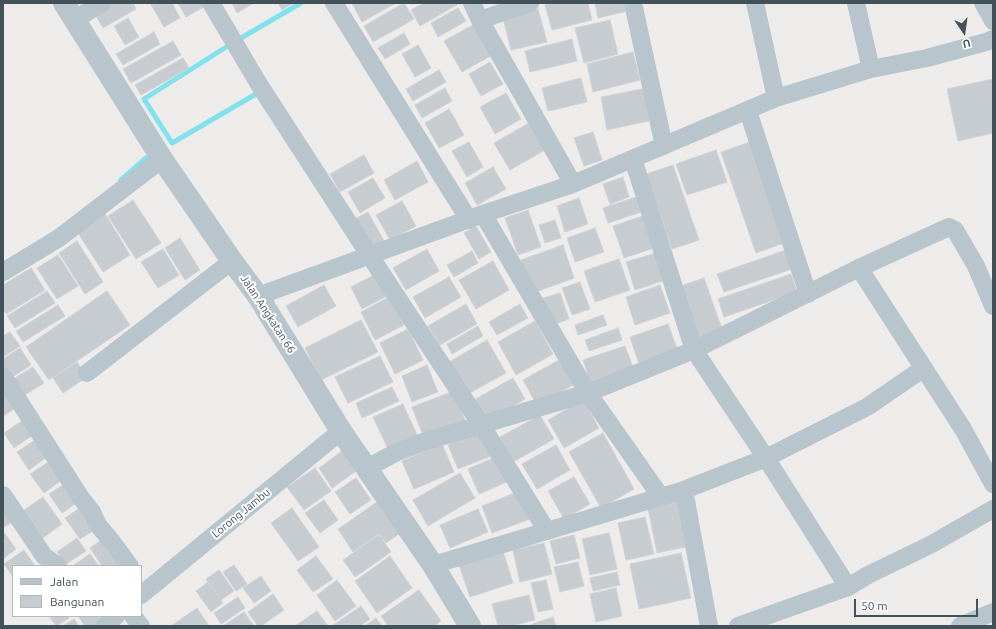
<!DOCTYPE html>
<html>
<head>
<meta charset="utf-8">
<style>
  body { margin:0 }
  #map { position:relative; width:996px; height:629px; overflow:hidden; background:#eeebeb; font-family:Ubuntu,sans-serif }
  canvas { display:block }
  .frame { position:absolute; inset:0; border:4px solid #435159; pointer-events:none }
  .legend { position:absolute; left:12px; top:565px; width:130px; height:52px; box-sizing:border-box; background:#fff; border:1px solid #b4b9bd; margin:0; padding:5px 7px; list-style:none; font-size:12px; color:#435159 }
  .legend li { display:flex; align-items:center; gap:8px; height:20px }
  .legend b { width:20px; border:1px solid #b4b9bd }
  .north { position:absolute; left:944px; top:12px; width:40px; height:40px; -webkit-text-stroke:3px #fff; paint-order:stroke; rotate:167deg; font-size:11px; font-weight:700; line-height:16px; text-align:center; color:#435159 }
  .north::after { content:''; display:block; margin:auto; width:14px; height:18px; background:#435159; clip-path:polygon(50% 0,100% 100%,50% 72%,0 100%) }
  .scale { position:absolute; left:854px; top:599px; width:124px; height:18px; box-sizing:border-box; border:2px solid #435159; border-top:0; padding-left:5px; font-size:12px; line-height:14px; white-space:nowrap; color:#435159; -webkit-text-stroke:3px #fff; paint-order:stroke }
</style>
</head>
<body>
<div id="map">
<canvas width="996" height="629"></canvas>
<div class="frame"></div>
<ul class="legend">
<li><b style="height:5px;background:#b8c5cc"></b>Jalan</li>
<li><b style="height:11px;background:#c7ccd0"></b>Bangunan</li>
</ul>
<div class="north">U</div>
<div class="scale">50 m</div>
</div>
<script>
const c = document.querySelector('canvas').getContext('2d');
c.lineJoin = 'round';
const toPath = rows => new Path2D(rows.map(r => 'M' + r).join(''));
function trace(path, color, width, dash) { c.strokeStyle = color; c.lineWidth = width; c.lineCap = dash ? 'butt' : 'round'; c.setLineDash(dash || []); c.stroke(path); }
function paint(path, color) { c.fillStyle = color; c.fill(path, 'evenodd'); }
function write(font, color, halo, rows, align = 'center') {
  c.font = font + ' Ubuntu,sans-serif'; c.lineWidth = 4; c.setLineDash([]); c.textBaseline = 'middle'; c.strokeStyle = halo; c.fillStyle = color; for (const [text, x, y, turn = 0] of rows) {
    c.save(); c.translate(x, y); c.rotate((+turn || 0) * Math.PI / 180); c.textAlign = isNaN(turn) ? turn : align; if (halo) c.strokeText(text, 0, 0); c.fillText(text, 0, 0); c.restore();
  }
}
const stream = toPath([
  [241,38,301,3],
  [231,44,144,99,172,143,256,94],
  [121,180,146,158]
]);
const building = toPath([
  [114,3,133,3,136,9,103,28,95,14,114,3],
  [150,3,172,3,180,18,164,27,150,3],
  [178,3,206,3,207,5,186,17,178,3],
  [232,3,254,3,237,13,232,3],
  [278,3,293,3,282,10,278,3],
  [352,3,396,3,362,22,352,3],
  [404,3,414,19,373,42,364,26,404,3],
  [424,3,460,3,420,26,411,10,424,3],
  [551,3,588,3,592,20,552,30,545,5,551,3],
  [595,3,631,3,632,10,598,18,595,3],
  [458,8,466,21,438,37,431,23,458,8],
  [538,9,547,42,511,50,503,18,538,9],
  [128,18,139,37,125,45,114,26,128,18],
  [610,20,618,54,584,63,575,28,610,20],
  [478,22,496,53,462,72,444,41,478,22],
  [154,32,160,44,123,65,116,54,154,32],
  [404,33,410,44,385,59,378,48,404,33],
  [572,39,577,61,530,72,525,51,572,39],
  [173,41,181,55,131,83,123,69,173,41],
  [418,45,431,68,415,77,402,54,418,45],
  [633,52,640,80,593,92,587,64,633,52],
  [183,58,189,68,141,95,135,85,183,58],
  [490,62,503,84,481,96,469,74,490,62],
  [439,70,446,82,413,101,406,89,439,70],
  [581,78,587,102,548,111,542,88,581,78],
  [993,79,993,133,958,141,947,89,993,79],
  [445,88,452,101,422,118,415,105,445,88],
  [647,88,653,120,607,130,601,97,647,88],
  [506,93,521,119,495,134,480,107,506,93],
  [449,109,464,135,439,148,425,123,449,109],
  [529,123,545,150,510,170,494,143,529,123],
  [593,132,602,160,584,166,574,138,593,132],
  [469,142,483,167,467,177,452,151,469,142],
  [750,142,784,243,756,253,721,152,750,142],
  [716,150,727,182,687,195,676,164,716,150],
  [364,155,374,173,340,192,330,174,364,155],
  [417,161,428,182,395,200,384,180,417,161],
  [673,165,699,240,672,249,646,174,673,165],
  [493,167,506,189,477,205,465,183,493,167],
  [623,177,629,197,610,204,603,184,623,177],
  [373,178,385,198,360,213,348,192,373,178],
  [642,195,647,210,608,223,603,208,642,195],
  [579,198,588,224,565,232,557,206,579,198],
  [133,200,161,243,136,259,108,216,133,200],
  [402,201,416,226,390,240,376,215,402,201],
  [528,210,541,247,518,255,505,218,528,210],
  [104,212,130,255,103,272,76,230,104,212],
  [368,212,384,241,370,249,353,220,368,212],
  [649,214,660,246,624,258,613,226,649,214],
  [555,220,561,238,545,243,539,225,555,220],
  [476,226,491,252,479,259,464,233,476,226],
  [595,228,604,252,575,262,567,238,595,228],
  [180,238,200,270,185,280,165,248,180,238],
  [77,241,103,282,85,294,59,253,77,241],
  [563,245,574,278,533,293,521,260,563,245],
  [163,249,179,275,158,288,141,262,163,249],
  [427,249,439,271,406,290,393,268,427,249],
  [789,249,795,268,724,292,717,274,789,249],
  [472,251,478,263,454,277,447,265,472,251],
  [656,253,665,280,635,290,626,262,656,253],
  [58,255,78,286,57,299,37,268,58,255],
  [619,259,630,290,595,302,584,271,619,259],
  [493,261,509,290,476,309,459,280,493,261],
  [31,268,45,290,6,314,3,309,3,285,31,268],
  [376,274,387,296,362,309,351,287,376,274],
  [791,274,797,292,724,317,718,299,791,274],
  [449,277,461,297,425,318,413,297,449,277],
  [704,278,724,335,698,344,678,287,704,278],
  [580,282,590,309,572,315,562,288,580,282],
  [324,285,336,306,298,327,286,306,324,285],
  [660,285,670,313,635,325,626,297,660,285],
  [47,291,55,303,15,328,7,316,47,291],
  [107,291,130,325,49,380,26,347,107,291],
  [560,293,569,319,552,325,543,298,560,293],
  [389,297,404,325,375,340,361,312,389,297],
  [466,304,477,324,440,345,428,326,466,304],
  [520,304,528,318,497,335,489,322,520,304],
  [58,305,65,316,23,342,16,331,58,305],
  [603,315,607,325,578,335,575,325,603,315],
  [361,320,378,352,321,380,305,348,361,320],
  [535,321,553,354,516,375,498,342,535,321],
  [668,324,678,351,639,364,630,337,668,324],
  [478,326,483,336,452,354,447,344,478,326],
  [618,328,622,340,589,351,585,340,618,328],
  [408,329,423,360,395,374,380,343,408,329],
  [10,332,20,346,3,357,3,336,10,332],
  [487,340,506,373,468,394,449,362,487,340],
  [625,346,634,370,591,384,583,360,625,346],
  [20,348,31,365,9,379,3,369,3,359,20,348],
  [380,356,393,382,348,403,335,377,380,356],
  [559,360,573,385,537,405,523,380,559,360],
  [77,362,87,377,63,393,53,378,77,362],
  [427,365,438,392,412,402,402,376,427,365],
  [33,367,44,383,20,398,10,381,33,367],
  [513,378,525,399,486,421,474,400,513,378],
  [392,387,399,401,362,418,356,403,392,387],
  [3,388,19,406,3,416,3,388],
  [454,391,466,423,424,438,412,407,454,391],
  [583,400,599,428,564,448,548,420,583,400],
  [403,404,418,437,389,451,373,417,403,404],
  [540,415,554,439,513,462,500,437,540,415],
  [23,420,33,435,14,448,4,433,23,420],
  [481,431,491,456,458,469,448,445,481,431],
  [603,433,634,489,601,508,569,452,603,433],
  [35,440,47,457,29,470,17,452,35,440],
  [442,444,454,472,414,489,402,461,442,444],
  [556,445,570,470,537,489,522,464,556,445],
  [342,451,356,471,332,488,319,468,342,451],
  [498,456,509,481,479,494,468,469,498,456],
  [50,461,63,479,44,493,30,474,50,461],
  [315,468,331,491,304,510,287,487,315,468],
  [460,473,475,498,428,526,413,500,460,473],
  [574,477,590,504,564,519,548,491,574,477],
  [356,478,371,500,350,514,335,492,356,478],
  [66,483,78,502,62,513,49,494,66,483],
  [520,491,530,519,492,533,482,506,520,491],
  [43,497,62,524,40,540,21,512,43,497],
  [324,500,338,520,320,533,305,513,324,500],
  [680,500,690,546,657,553,648,508,680,500],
  [377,502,399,534,386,543,379,534,353,552,338,529,377,502],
  [81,507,96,529,80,539,65,518,81,507],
  [292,508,319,547,298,561,271,523,292,508],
  [3,509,12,522,3,528,3,509],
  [478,509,488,532,450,548,440,525,478,509],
  [645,517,654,554,626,560,618,523,645,517],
  [3,531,16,549,3,559,3,531],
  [609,533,617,569,590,575,582,539,609,533],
  [379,535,391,552,355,577,343,560,379,535],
  [574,535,580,558,556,564,550,541,574,535],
  [77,538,86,551,66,564,57,552,77,538],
  [103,539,122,566,102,566,90,548,103,539],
  [544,543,552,574,520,582,513,550,544,543],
  [24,550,35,566,13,566,13,577,4,564,24,550],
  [503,551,513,583,470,597,459,565,503,551],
  [681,553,691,598,639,609,630,564,681,553],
  [90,554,99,566,75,566,74,565,90,554],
  [316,556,333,579,313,592,297,570,316,556],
  [390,556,412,588,377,613,355,581,390,556],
  [578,562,584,586,560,592,554,567,578,562],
  [234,565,247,584,236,591,223,572,234,565],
  [219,570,234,591,221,600,206,579,219,570],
  [617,572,620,585,593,591,590,578,617,572],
  [261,576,271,591,254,603,243,588,261,576],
  [337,580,356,606,335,621,317,595,337,580],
  [546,580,553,609,538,612,531,583,546,580],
  [208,582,223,603,211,612,196,591,208,582],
  [616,588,622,616,596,622,590,594,616,588],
  [419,590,441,621,434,626,388,626,381,616,419,590],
  [273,594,284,610,261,626,258,626,248,612,273,594],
  [529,595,535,620,511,626,498,626,492,604,529,595],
  [238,597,245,608,221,624,214,613,238,597],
  [361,606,370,619,360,626,332,626,361,606],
  [197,608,209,626,171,626,197,608],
  [317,611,328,626,295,626,317,611],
  [244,612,254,626,223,626,244,612],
  [49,616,67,616,69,618,56,626,49,616],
  [78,616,98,616,102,622,97,626,85,626,78,616],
  [553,617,556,626,527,626,553,617],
  [376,618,382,626,365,626,376,618],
  [74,619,79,626,63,626,74,619]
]);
const minor = toPath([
  [211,3,260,86,370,256,482,426,547,531],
  [334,3,469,220],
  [472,3,480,20,573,184],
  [633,3,664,146],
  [755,3,776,98],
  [856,3,871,69],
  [983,3,993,21],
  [74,20,102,3],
  [480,20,530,3],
  [748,111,808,294],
  [633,159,694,350,766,458,848,587],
  [483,214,588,393,661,497],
  [859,268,963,429,993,484],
  [3,272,59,238,162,159],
  [258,296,483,214,573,184,776,98,871,69,927,58,986,42,993,39],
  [87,373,232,261],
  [3,376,81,498,92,512,98,525,113,543,130,566],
  [367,468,397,452,426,441,588,393,694,350,859,268,949,227,955,230,976,266,993,306],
  [684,490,709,626],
  [3,495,44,556,58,566],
  [433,565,684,490,766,458,867,407,924,368],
  [141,595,341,431],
  [133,616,141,626],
  [104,626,116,616],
  [738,626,848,587,868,575,930,545,993,509],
  [960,626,993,612]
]);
const tertiary = toPath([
  [64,3,162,159,232,261,258,296,341,431,433,565,470,626]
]);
const streetNames = [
  ["Jalan Angkatan 66",268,314,57],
  ["Lorong Jambu",241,513,-39]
];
trace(stream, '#81e2ee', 5);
paint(building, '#c7ccd0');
trace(building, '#cfd2d7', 1);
trace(minor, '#b8c5cc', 18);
trace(tertiary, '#b8c5cc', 22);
write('11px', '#435159', '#fff', streetNames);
</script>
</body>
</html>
